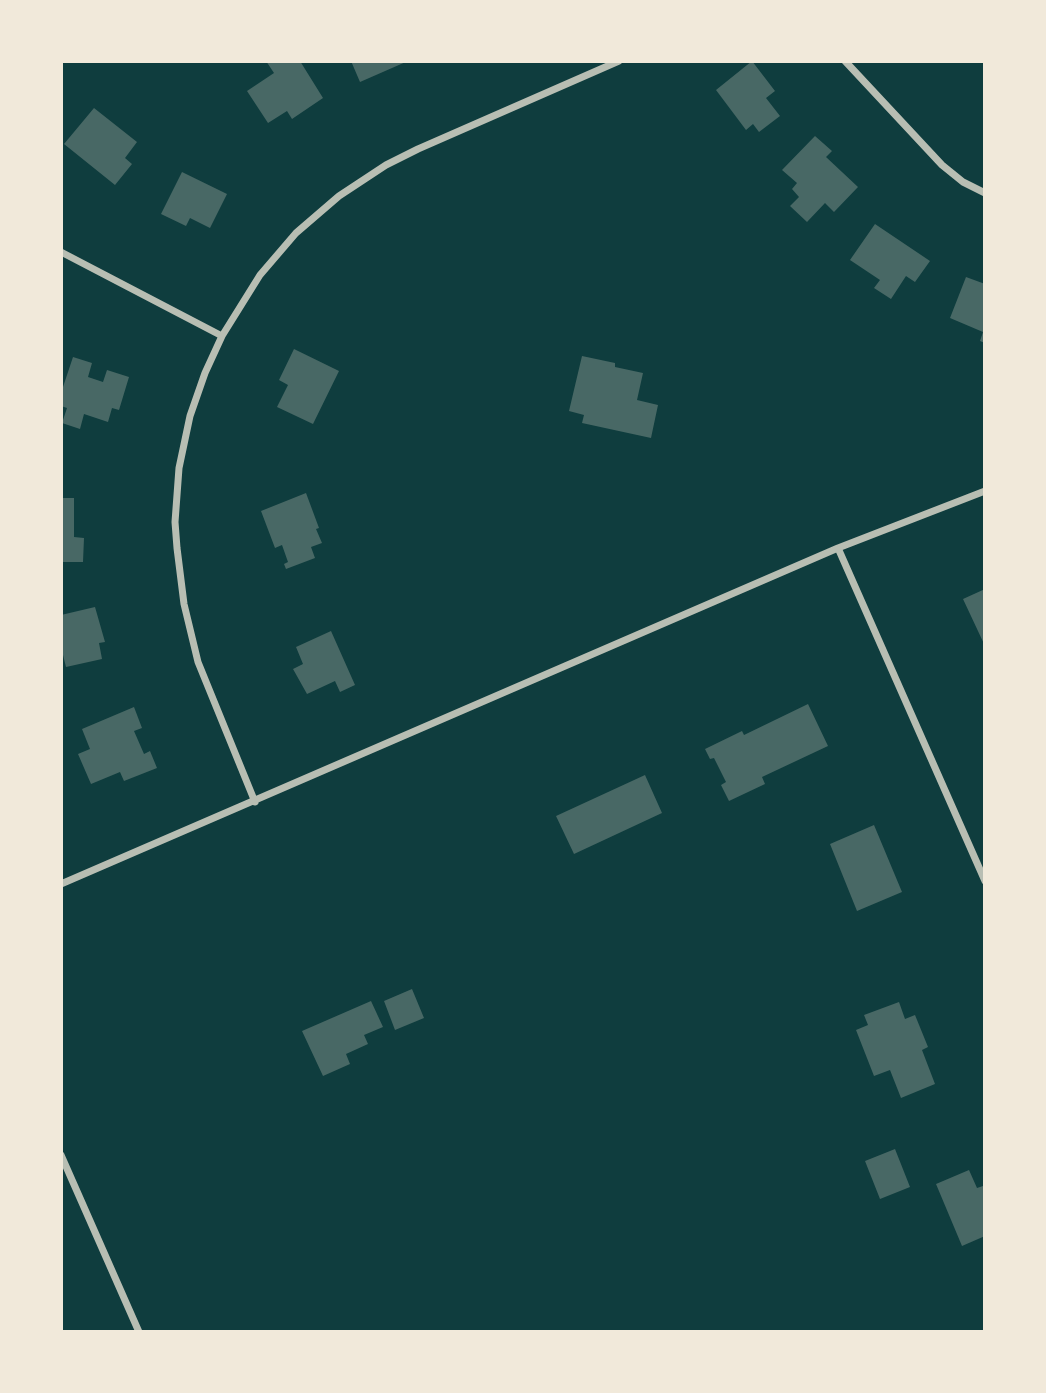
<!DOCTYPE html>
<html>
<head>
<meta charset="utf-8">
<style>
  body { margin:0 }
  #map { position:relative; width:1046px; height:1393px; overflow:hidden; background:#0f3d3e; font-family:"Asap Condensed",sans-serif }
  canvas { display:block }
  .frame { position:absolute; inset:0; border:63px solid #f1e9da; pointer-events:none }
</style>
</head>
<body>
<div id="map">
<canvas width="1046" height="1393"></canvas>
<div class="frame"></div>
</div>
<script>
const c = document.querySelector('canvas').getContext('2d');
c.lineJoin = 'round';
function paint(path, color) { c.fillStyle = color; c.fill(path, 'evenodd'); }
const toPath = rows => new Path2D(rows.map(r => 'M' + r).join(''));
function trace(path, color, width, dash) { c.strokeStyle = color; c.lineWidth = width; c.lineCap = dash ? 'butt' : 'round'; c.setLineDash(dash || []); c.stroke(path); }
const building = toPath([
  [266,61,300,61,323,98,292,119,287,111,268,123,247,91,274,73],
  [351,61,408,61,360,82],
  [752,61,775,91,766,98,780,116,759,132,753,124,746,130,716,90],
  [94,108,137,142,125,158,132,164,115,185,64,144],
  [815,136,832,151,826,157,858,187,834,212,825,203,807,222,790,206,799,197,792,189,797,183,782,170],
  [182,172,227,194,210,228,190,218,186,226,161,214],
  [875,224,930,261,915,282,906,276,891,299,874,288,880,280,850,260],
  [966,277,985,284,985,343,980,341,983,332,950,318],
  [294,349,339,371,313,424,277,407,288,385,279,380],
  [582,356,615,363,615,367,643,373,637,400,658,405,651,438,582,423,584,415,569,411],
  [73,357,92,363,88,377,103,382,107,370,129,377,119,410,112,408,108,422,84,414,80,429,62,423,67,408,61,406,61,393],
  [306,493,319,528,316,529,322,543,311,547,315,558,286,569,284,564,288,562,282,545,275,548,261,511],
  [61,498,74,498,74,537,84,538,83,562,61,562],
  [985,589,985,646,963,599],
  [95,607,105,642,99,643,102,659,66,667,61,647,61,615],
  [331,631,355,685,340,692,335,681,307,694,293,669,303,664,296,647],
  [808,704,828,746,762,777,765,784,729,801,721,785,726,782,714,758,710,759,705,749,742,731,744,735],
  [134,707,142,728,134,731,144,754,150,751,157,768,124,781,120,772,91,784,78,754,90,749,82,729],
  [645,775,662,813,574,854,556,816],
  [874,825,902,892,857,911,830,844],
  [412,989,424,1018,395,1030,384,1001],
  [371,1001,383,1027,364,1035,368,1044,346,1054,350,1064,323,1076,302,1031],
  [899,1002,905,1019,915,1015,928,1047,922,1050,935,1084,901,1098,890,1070,874,1076,856,1030,868,1025,864,1015],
  [895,1149,910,1187,880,1199,865,1161],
  [969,1170,977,1188,983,1186,985,1191,985,1236,962,1246,936,1184]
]);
const minor = toPath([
  [845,61,942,165,963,182,985,193],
  [61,252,222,336],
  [838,548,985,881],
  [255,802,198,662,184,604,177,548,175,522,179,468,190,416,205,373,222,336,260,275,296,233,339,196,386,165,418,149,619,61],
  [61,884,838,548,985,491],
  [61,1155,139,1332]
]);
paint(building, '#486865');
trace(minor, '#b8beb3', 7);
</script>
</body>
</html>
